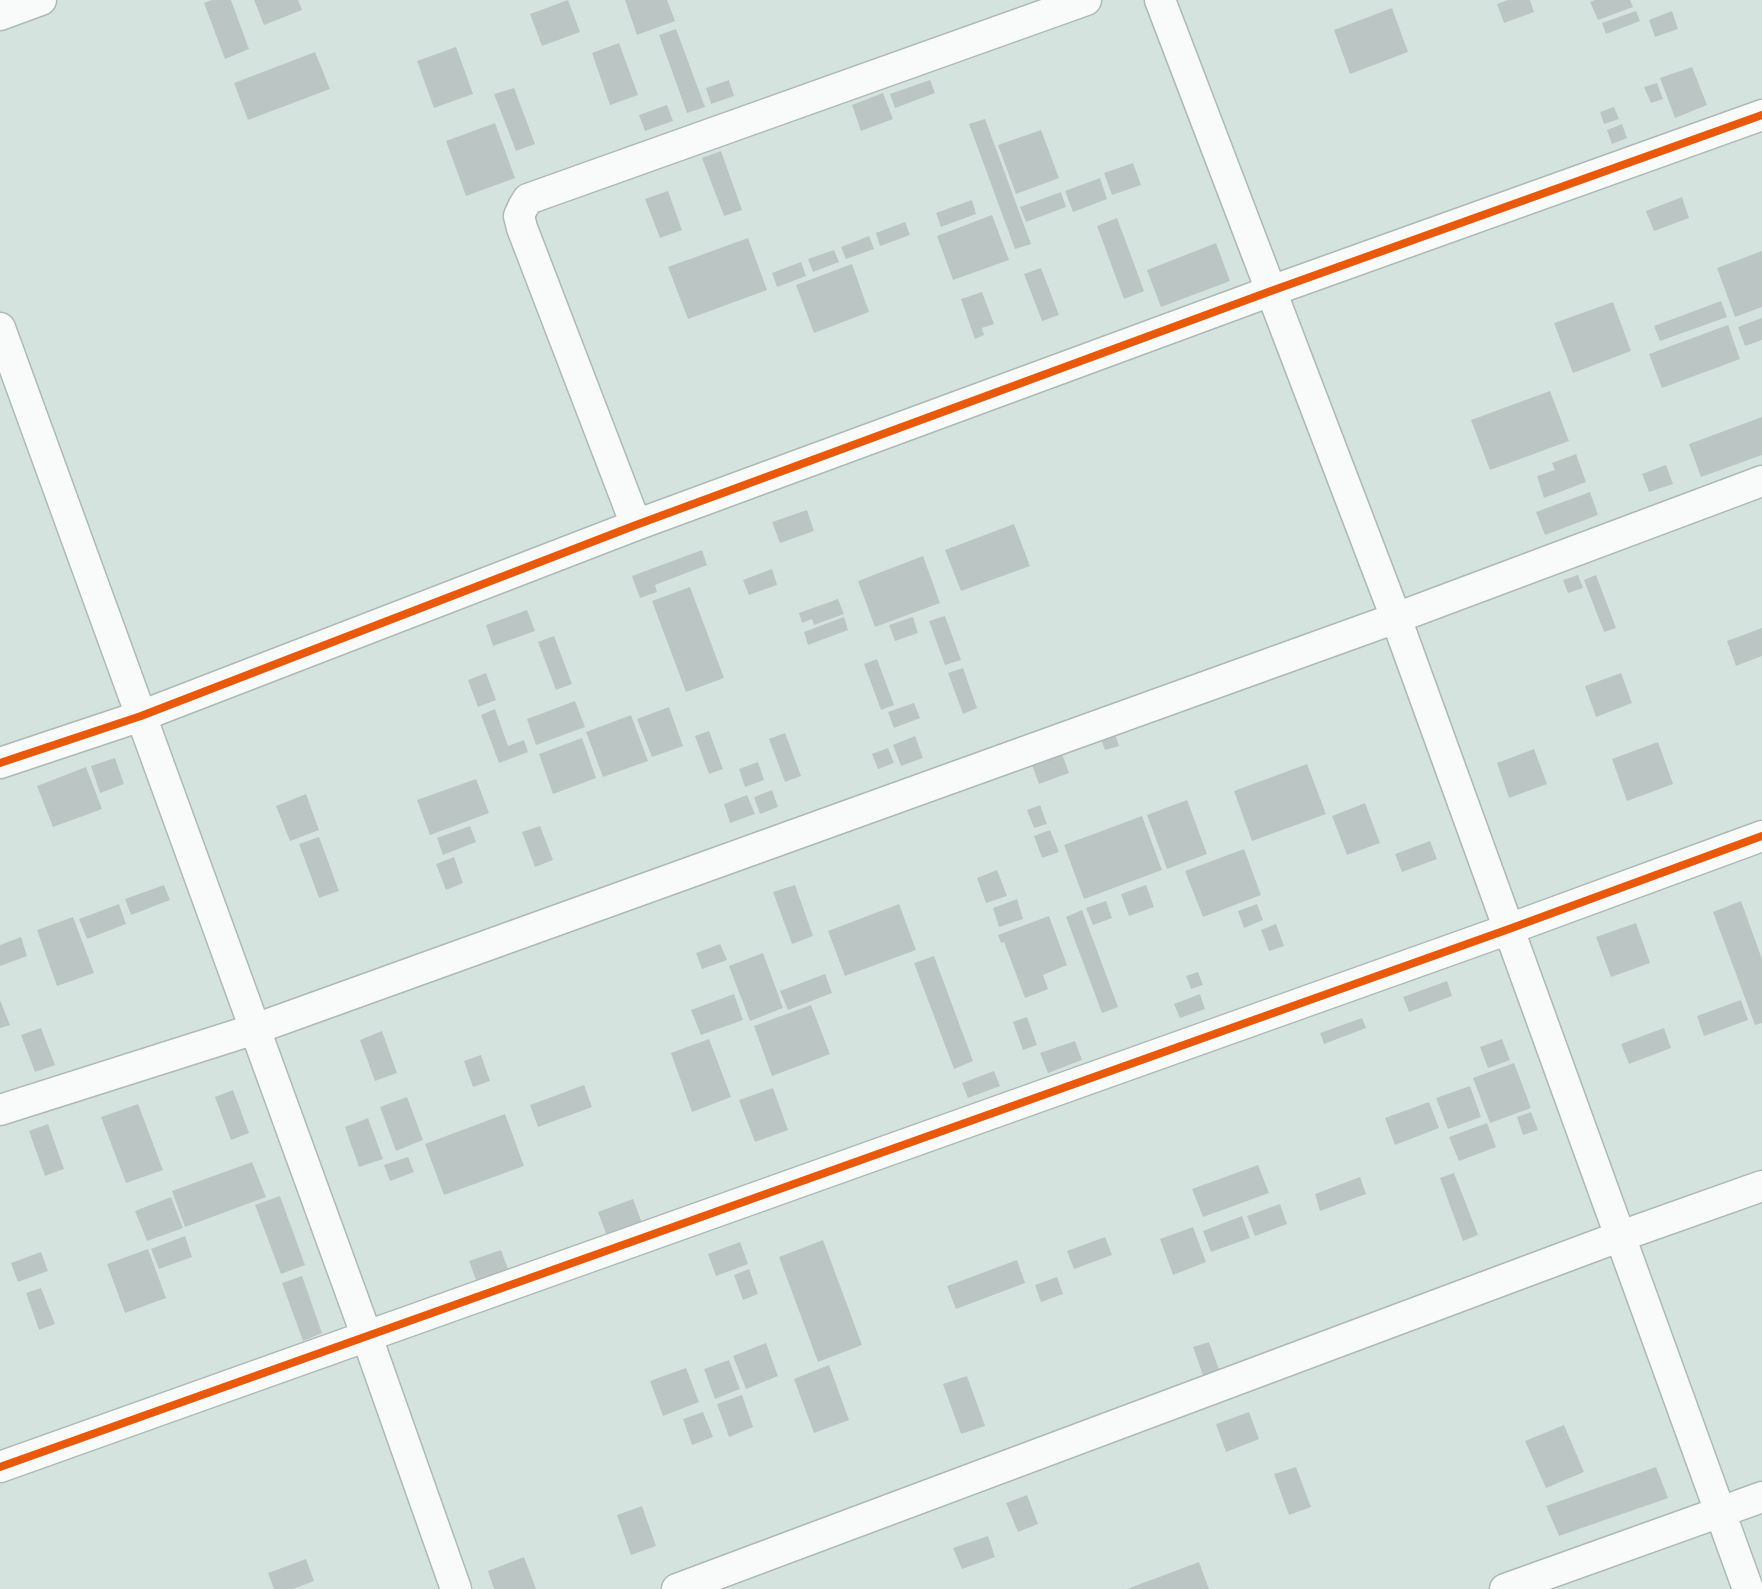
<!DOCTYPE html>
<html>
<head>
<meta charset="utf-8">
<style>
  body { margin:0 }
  canvas { display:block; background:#d5e3df }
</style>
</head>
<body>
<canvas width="1762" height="1589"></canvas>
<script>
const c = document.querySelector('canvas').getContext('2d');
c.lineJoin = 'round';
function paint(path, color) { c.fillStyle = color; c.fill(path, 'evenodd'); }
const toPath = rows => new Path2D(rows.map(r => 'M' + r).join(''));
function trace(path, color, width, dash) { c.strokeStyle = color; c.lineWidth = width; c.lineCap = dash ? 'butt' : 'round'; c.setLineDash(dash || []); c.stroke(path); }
const building = toPath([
  [212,0,231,0,249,49,225,59,204,3],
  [254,0,298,0,302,10,264,25],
  [568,0,580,32,542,46,530,14],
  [625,0,667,0,675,21,637,35],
  [1508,0,1530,0,1534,12,1504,23,1497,4],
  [1595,0,1630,0,1633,7,1598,20,1590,2],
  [1392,8,1408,52,1350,74,1334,30],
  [1636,11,1640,21,1606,34,1602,23],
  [1672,11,1678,29,1655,37,1649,20],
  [676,29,705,107,687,113,659,35],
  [619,43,638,95,610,105,592,53],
  [456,47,473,94,434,108,417,61],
  [315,52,330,89,248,120,234,83],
  [1692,67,1707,105,1675,118,1660,78],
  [729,80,734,96,711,104,706,88],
  [930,80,935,93,895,108,890,94],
  [1657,83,1663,99,1651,103,1644,87],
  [514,88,535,144,516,151,494,94],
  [883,93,893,119,861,131,852,105],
  [667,105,673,121,645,131,639,115],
  [1614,107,1619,119,1604,124,1600,112],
  [985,119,1031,244,1015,249,969,124],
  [495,123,515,178,466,196,446,141],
  [1622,124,1627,138,1612,144,1607,130],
  [1041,130,1059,178,1016,194,998,145],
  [721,151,742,210,724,216,702,158],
  [1133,163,1141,185,1112,195,1104,173],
  [1100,178,1107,199,1073,212,1065,191],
  [668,191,682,230,660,238,645,199],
  [1061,192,1066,207,1026,222,1020,207],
  [1682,197,1689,218,1654,231,1646,211],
  [972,200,976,214,941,227,936,213],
  [992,215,1009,260,953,280,937,236],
  [1117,218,1144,291,1124,299,1097,226],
  [905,222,910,235,880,246,876,233],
  [869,236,874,249,846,259,841,247],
  [748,238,767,290,688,319,668,267],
  [1216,243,1230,281,1161,307,1147,270],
  [834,250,839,262,813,272,808,259],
  [1762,251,1762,307,1735,317,1717,268],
  [801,262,806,276,777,287,772,273],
  [852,264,869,312,814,333,796,285],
  [1041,268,1059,315,1042,321,1024,274],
  [982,292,994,324,982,328,984,335,975,339,961,299],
  [1721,301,1727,317,1660,341,1654,326],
  [1613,302,1631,351,1573,373,1554,323],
  [1762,318,1762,340,1745,346,1738,327],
  [1728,325,1740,359,1662,388,1649,354],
  [1550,391,1569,441,1490,470,1471,420],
  [1762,417,1762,455,1701,477,1689,444],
  [1576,454,1586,482,1544,498,1537,476,1555,470,1552,463],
  [1666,465,1673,484,1649,492,1642,474],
  [1590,492,1598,515,1545,535,1536,512],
  [807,510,814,531,780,543,772,522],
  [1014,524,1030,566,961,591,945,550],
  [702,550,707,565,655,585,657,592,640,598,632,576],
  [923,556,940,603,875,627,858,581],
  [772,569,777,585,749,595,743,580],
  [1578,575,1583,588,1568,593,1563,580],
  [1596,575,1616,628,1604,632,1584,580],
  [690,587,724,678,686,692,652,601],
  [838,599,844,614,814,625,812,619,802,623,799,613],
  [527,610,535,631,493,646,486,625],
  [945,616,961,660,945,665,929,621],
  [844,617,848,630,808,645,804,632],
  [913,617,918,633,895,641,889,625],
  [1762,628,1762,656,1736,666,1727,641],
  [554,636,572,684,556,690,538,642],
  [877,659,894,705,881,710,864,664],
  [963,668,977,708,963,714,948,673],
  [486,673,496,700,478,707,468,680],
  [1621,673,1632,703,1596,717,1585,686],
  [575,701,585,727,536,745,527,719],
  [914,703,920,718,894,728,888,712],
  [669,707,683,746,652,757,637,719],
  [495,709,508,746,524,740,528,752,499,763,481,715],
  [631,715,648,761,603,777,586,732],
  [709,731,723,769,709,774,695,736],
  [785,733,801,776,785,782,769,739],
  [1115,734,1119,746,1105,750,1101,739],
  [915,736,923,758,901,766,893,745],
  [582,738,596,778,553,794,539,754],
  [1658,742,1673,784,1627,801,1612,759],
  [888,748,894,763,878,769,872,754],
  [1534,749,1547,784,1509,798,1497,763],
  [1062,754,1069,773,1039,784,1032,765],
  [115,758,124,784,100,793,91,766],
  [758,762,764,780,745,787,739,769],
  [1307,764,1326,814,1252,841,1234,791],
  [86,767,102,809,53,827,37,786],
  [476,779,489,813,430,835,417,800],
  [772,790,778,807,760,814,754,797],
  [306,794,319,830,290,841,276,806],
  [747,795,755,814,730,823,724,804],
  [1187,800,1207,854,1167,869,1147,815],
  [1365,803,1380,843,1347,855,1332,816],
  [1040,805,1047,824,1034,828,1027,810],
  [1142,816,1162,870,1084,899,1064,845],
  [470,826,476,842,443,855,437,838],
  [540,826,553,860,535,867,522,832],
  [1050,830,1059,852,1042,858,1034,836],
  [319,837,339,891,319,898,299,844],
  [1430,841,1437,859,1402,872,1395,854],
  [1244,849,1261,895,1203,917,1185,871],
  [454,857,463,883,446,890,436,864],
  [997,870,1007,896,986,903,977,878],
  [164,885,170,900,131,915,125,899],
  [795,885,813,936,792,944,773,892],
  [1146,885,1154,907,1129,916,1121,894],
  [1017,899,1023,919,999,927,993,908],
  [1106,901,1112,918,1093,925,1086,908],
  [1741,901,1762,959,1762,1023,1755,1025,1713,912],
  [119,904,126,924,87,939,79,919],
  [899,904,916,950,845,976,828,931],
  [1257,904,1263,920,1244,928,1238,911],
  [1082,910,1118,1007,1102,1013,1066,917],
  [1049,916,1067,965,1043,975,1048,989,1025,998,1004,942,1001,943,998,935],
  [73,917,94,973,57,986,37,930],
  [1636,923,1650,963,1611,977,1596,937],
  [1276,924,1284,946,1269,951,1261,930],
  [21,937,27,956,0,966,0,945],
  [720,944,727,960,702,969,696,953],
  [763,953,783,1008,750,1021,729,966],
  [934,956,973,1061,954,1069,914,963],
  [1198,972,1203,985,1191,989,1186,976],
  [825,974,832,993,788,1010,780,991],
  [1447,981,1452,996,1409,1012,1403,997],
  [734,994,743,1020,701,1035,691,1010],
  [1200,994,1205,1009,1180,1018,1174,1004],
  [0,1000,10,1025,0,1028],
  [1741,1000,1748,1020,1704,1036,1697,1016],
  [811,1005,830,1054,772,1076,754,1026],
  [1027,1017,1037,1045,1023,1050,1013,1022],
  [1362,1018,1366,1028,1324,1044,1320,1033],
  [41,1028,55,1065,35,1072,21,1035],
  [1664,1028,1671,1048,1629,1064,1621,1044],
  [382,1031,397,1073,375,1081,360,1040],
  [709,1039,731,1097,692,1112,671,1053],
  [1502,1039,1510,1060,1488,1068,1480,1047],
  [1075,1041,1082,1060,1048,1073,1040,1053],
  [481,1055,490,1081,473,1087,464,1061],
  [1514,1063,1531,1108,1490,1123,1473,1078],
  [994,1071,1000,1086,968,1098,962,1083],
  [584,1085,592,1107,538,1127,530,1105],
  [1470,1086,1481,1117,1448,1129,1436,1098],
  [773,1088,788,1130,755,1142,739,1100],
  [233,1090,249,1133,231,1140,215,1097],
  [407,1097,423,1140,396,1151,380,1107],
  [1429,1102,1439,1128,1395,1145,1385,1118],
  [138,1104,163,1170,126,1183,101,1117],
  [1531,1112,1538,1130,1523,1135,1517,1117],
  [505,1114,524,1166,444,1195,425,1144],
  [368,1118,383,1159,359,1167,345,1127],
  [1487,1123,1496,1147,1459,1161,1449,1137],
  [48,1124,64,1169,45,1176,29,1131],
  [408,1157,414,1172,390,1181,384,1165],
  [252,1162,266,1197,185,1227,172,1191],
  [1258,1165,1269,1193,1203,1217,1192,1189],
  [1454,1173,1478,1235,1463,1241,1440,1178],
  [1360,1177,1366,1194,1320,1211,1315,1194],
  [280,1196,305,1265,281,1274,255,1205],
  [171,1197,183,1228,147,1241,135,1211],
  [633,1199,642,1223,607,1236,598,1212],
  [1280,1204,1287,1224,1255,1236,1247,1216],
  [1242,1216,1250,1238,1211,1252,1203,1231],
  [1193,1227,1206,1262,1173,1275,1160,1239],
  [185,1236,192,1257,159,1269,151,1249],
  [1105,1237,1112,1255,1074,1269,1067,1251],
  [823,1240,862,1345,818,1362,779,1257],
  [740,1242,748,1264,716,1276,708,1254],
  [148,1249,166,1298,125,1313,107,1264],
  [501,1250,508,1269,476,1280,469,1261],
  [41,1252,48,1271,18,1282,11,1263],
  [1017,1260,1025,1283,956,1309,947,1286],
  [749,1269,758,1294,743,1300,734,1275],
  [302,1276,322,1333,303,1341,282,1283],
  [1057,1277,1063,1294,1041,1302,1035,1285],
  [41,1288,55,1324,39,1330,26,1293],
  [1209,1342,1221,1375,1205,1381,1193,1347],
  [766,1343,778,1376,746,1389,733,1356],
  [729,1360,740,1389,715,1399,704,1369],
  [829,1365,849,1420,814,1433,794,1379],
  [686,1368,699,1402,663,1416,650,1381],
  [967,1376,985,1426,961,1434,943,1384],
  [742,1395,753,1427,729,1437,717,1404],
  [703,1412,713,1437,692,1445,683,1419],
  [1249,1412,1259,1439,1226,1452,1216,1424],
  [1564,1425,1584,1472,1546,1488,1525,1441],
  [1296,1467,1311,1507,1289,1515,1274,1474],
  [1656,1467,1668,1498,1559,1536,1546,1506],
  [1027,1495,1038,1524,1018,1532,1006,1503],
  [642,1506,656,1546,631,1555,617,1515],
  [988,1536,995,1557,962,1569,953,1548],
  [524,1557,536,1589,494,1589,488,1571],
  [306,1559,314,1581,293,1589,274,1589,268,1573],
  [1199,1562,1209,1589,1127,1589]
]);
const street = toPath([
  [1160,0,1396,618,1748,1589],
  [0,15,41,0],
  [0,328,367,1337,456,1589],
  [636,525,522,228,519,216,523,207,528,199,1086,0],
  [0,763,141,716,636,525,1271,291,1762,115],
  [0,1110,255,1029,1396,618,1762,481],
  [0,1467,1509,929,1762,836],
  [677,1589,1621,1236,1762,1186],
  [1505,1589,1762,1497]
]);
const cycleway = toPath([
  [0,763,141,716,636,525,1271,291,1762,115],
  [0,1467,1509,929,1762,836]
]);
paint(building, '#bbc6c4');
trace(street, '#adb9b5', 33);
trace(street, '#f9fbfa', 30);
trace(cycleway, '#e8590c', 8);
</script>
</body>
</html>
